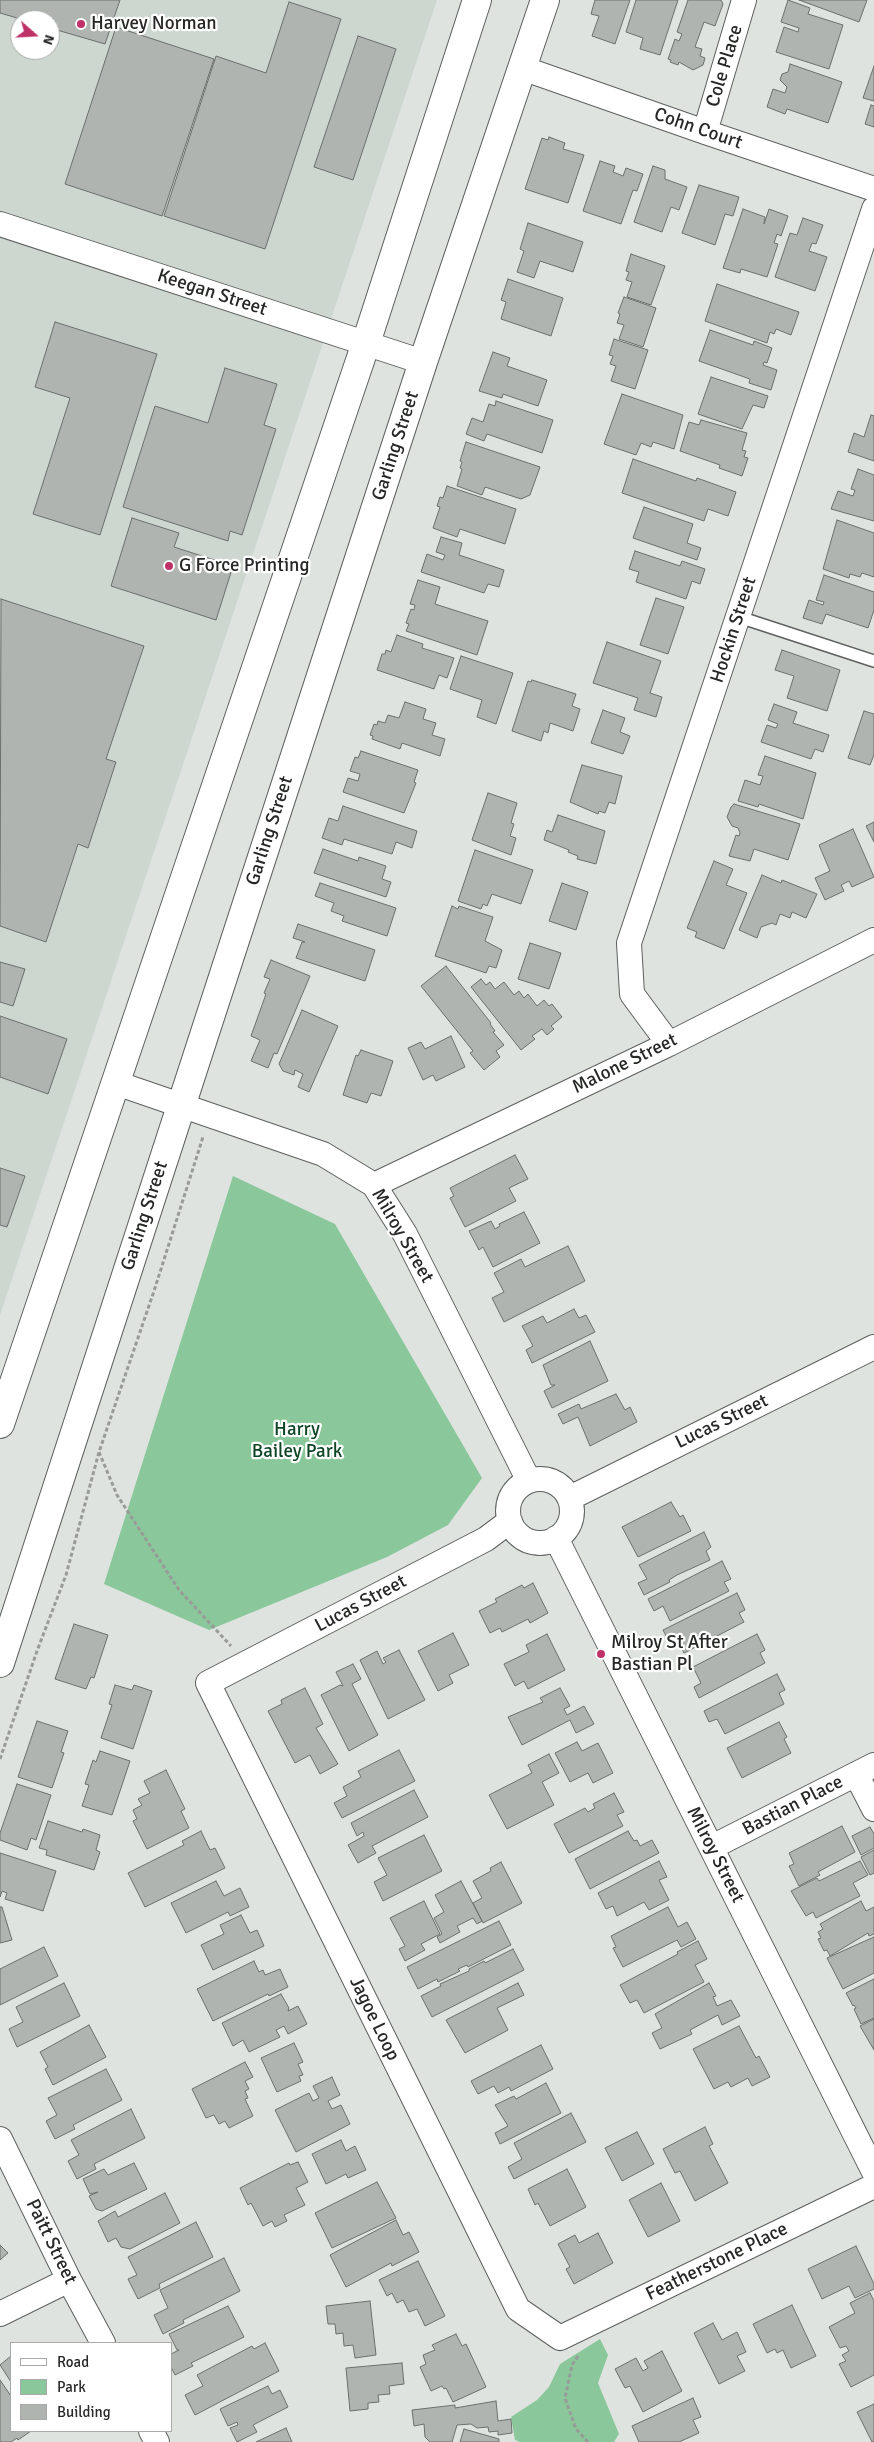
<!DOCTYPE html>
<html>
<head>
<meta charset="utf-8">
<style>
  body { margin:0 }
  #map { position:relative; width:874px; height:2442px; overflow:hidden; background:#dee3df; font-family:Signika,sans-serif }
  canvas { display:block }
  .legend { position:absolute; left:10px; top:2342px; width:162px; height:90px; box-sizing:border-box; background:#fff; border:1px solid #a8a9a8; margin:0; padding:6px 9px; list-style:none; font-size:15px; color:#262826 }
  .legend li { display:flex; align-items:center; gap:10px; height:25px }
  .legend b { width:25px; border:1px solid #a8a9a8 }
  .north { position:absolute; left:10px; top:10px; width:50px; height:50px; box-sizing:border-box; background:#fff; border:1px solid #a8a9a8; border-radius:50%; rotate:109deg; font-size:14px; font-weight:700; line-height:20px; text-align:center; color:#262826 }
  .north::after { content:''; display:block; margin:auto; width:18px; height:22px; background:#be3267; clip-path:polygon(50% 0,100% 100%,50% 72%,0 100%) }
</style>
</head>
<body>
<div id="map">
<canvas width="874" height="2442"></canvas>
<ul class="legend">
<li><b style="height:6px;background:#fff"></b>Road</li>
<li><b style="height:14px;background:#8ac79b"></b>Park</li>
<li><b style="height:14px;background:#b0b4b1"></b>Building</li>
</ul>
<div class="north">N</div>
</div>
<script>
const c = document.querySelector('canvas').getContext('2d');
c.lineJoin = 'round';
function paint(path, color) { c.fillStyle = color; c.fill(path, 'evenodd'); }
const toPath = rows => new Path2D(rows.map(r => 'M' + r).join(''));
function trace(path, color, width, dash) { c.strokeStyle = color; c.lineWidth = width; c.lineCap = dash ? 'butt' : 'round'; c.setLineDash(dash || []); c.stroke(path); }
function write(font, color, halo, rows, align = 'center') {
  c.font = font + ' Signika,sans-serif'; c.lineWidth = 4.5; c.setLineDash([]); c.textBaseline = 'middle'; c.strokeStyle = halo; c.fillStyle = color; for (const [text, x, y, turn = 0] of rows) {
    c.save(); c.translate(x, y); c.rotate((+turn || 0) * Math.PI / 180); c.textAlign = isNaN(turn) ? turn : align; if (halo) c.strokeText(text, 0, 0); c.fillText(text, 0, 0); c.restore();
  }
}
const built = toPath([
  [0,0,437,0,0,1315],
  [20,20,50,20,50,50,20,50]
]);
const green = toPath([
  [233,1176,335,1224,482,1478,448,1525,387,1557,209,1630,104,1584],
  [600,2339,608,2355,598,2383,619,2434,614,2442,520,2442,515,2440,511,2417,537,2400,549,2387,560,2364]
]);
const building = toPath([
  [0,0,120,0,105,44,50,28,50,20,24,20,0,13,0,0],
  [595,0,630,0,615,44,592,36,599,16,591,14,595,0],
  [636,0,678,0,660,55,640,49,643,38,626,32,636,0],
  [688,0,721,0,723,4,715,26,704,22,695,47,702,49,700,56,705,58,703,65,693,70,679,62,678,65,670,62,671,60,668,59,675,39,679,41,682,34,677,32,688,0],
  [788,0,810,8,808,14,843,25,829,69,776,52,784,27,798,32,799,28,781,22,788,0],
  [799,0,867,0,859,22,799,0],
  [289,2,341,19,265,249,164,216,216,56,266,73,289,2],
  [116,27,214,59,162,216,65,184,116,27],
  [358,36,396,49,353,180,314,167,358,36],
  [790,64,842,82,828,123,787,109,785,114,767,107,773,89,785,93,787,87,780,80,782,74,788,72,790,64],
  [874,66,874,101,863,98,874,66],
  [871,105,874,106,874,127,865,124,871,105],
  [549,137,565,143,563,149,584,155,568,203,525,189,542,138,548,140,549,137],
  [600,161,615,166,613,172,623,176,626,168,643,174,637,191,633,190,621,224,583,211,600,161],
  [653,166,665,170,665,179,687,187,679,210,671,207,662,232,634,222,653,166],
  [699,185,739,197,733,216,725,214,715,245,682,233,699,185],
  [743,209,765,217,764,224,769,209,788,216,781,236,777,234,774,243,778,244,767,277,741,269,740,273,723,268,743,209],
  [803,218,823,225,816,244,812,243,809,251,827,257,815,291,775,277,790,233,797,235,803,218],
  [528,223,583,242,573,272,540,261,534,278,517,272,524,251,520,249,528,223],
  [631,254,665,266,651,305,627,297,632,282,626,280,629,272,626,271,631,254],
  [508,279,563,298,551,336,501,319,506,302,501,300,508,279],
  [717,284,799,312,791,335,776,329,774,334,770,332,767,343,705,321,717,284],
  [624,297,656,308,643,347,619,339,624,325,617,323,620,314,618,313,624,297],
  [55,322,157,354,100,535,33,514,70,398,35,387,55,322],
  [710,330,753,345,754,341,772,348,767,363,764,362,763,365,777,370,771,390,749,383,750,379,699,361,710,330],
  [614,339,648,350,635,389,611,381,616,366,610,364,613,356,609,355,614,339],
  [493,352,510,358,507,366,547,380,538,406,503,394,502,398,479,391,493,352],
  [225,368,277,384,264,425,276,429,242,535,230,531,228,541,123,507,155,406,208,423,225,368],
  [711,377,768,396,764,408,753,405,742,429,698,414,711,377],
  [622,394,683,415,674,449,653,442,651,447,641,443,636,455,604,444,622,394],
  [496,401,553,420,542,453,487,434,484,441,466,434,472,418,483,422,489,404,495,406,496,401],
  [871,415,874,416,874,461,848,452,854,433,864,437,871,415],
  [701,420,747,433,742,450,746,451,744,457,748,458,742,476,719,468,720,465,680,451,689,422,699,425,701,420],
  [466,442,540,467,530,495,521,499,485,487,482,495,457,486,462,469,460,468,462,462,460,461,466,442],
  [633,459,696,481,697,478,736,492,728,516,708,509,704,521,622,493,633,459],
  [858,469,874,475,874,521,831,509,838,491,853,496,855,490,851,489,858,469],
  [447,486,516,509,505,544,460,529,457,537,433,528,440,507,437,506,440,497,443,498,447,486],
  [644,507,693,524,687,543,701,548,697,560,633,538,644,507],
  [132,518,179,533,174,547,233,566,216,620,111,586,132,518],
  [837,520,874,533,874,577,862,573,860,577,850,574,849,578,823,569,837,520],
  [441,537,462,543,459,555,504,570,499,587,488,584,484,593,421,572,427,554,443,560,445,555,436,552,441,537],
  [635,551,680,566,682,561,705,569,700,584,692,581,686,599,636,582,639,572,629,569,635,551],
  [824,575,874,592,874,610,868,628,826,614,822,624,803,618,809,600,823,605,824,602,816,600,824,575],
  [418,580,440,587,435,604,488,621,477,655,406,631,409,624,406,623,411,609,414,610,415,605,410,604,418,580],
  [656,598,684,607,668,654,640,645,656,598],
  [1,599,144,646,106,759,116,762,88,848,78,844,46,942,0,926,1,599],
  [397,635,423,644,422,648,454,658,447,678,439,675,434,689,377,670,382,654,385,654,386,650,391,652,397,635],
  [607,642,661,661,650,693,662,697,656,717,634,710,638,698,593,683,607,642],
  [782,650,840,670,827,711,787,698,794,676,775,670,782,650],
  [461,656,513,673,496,724,477,717,482,700,450,689,461,656],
  [532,680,576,694,572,706,580,709,573,731,550,723,548,733,544,731,541,741,512,731,528,681,531,682,532,680],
  [405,702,426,709,423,719,436,723,432,735,445,739,440,756,402,743,400,749,372,739,373,736,370,735,374,724,377,725,378,721,385,723,388,715,399,718,405,702],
  [774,704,797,712,793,723,829,735,823,752,815,749,811,759,761,742,767,725,776,728,778,724,768,720,774,704],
  [603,710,625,718,620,732,630,736,623,754,591,743,603,710],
  [864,711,874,714,874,755,870,765,848,758,864,711],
  [361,751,418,770,414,782,416,783,404,813,343,792,348,778,358,781,360,774,350,771,355,757,358,758,361,751],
  [765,756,816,773,803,819,759,804,758,807,738,801,745,780,760,785,763,776,758,775,765,756],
  [582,765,622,776,615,804,609,802,605,813,599,811,598,814,570,802,582,765],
  [488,793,517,803,511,823,514,824,510,836,516,838,511,855,472,840,488,793],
  [734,804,800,824,788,860,754,849,750,861,729,856,736,835,739,836,740,833,738,828,732,826,727,817,731,807,734,804],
  [343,806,417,831,412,848,396,842,392,854,344,839,342,845,322,838,329,818,338,821,343,806],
  [558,815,605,831,596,864,577,859,578,856,568,852,569,850,544,840,547,830,552,832,558,815],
  [874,822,874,842,866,826,874,822],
  [853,829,874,877,852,887,849,881,841,885,844,891,825,900,815,878,830,871,819,845,853,829],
  [323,849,358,861,359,857,386,866,382,879,391,882,386,897,314,873,323,849],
  [475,850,533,870,521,904,492,894,487,906,483,904,481,909,458,901,475,850],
  [714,861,733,869,726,885,747,893,724,949,695,937,697,932,687,928,714,861],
  [762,875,781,883,782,880,817,894,806,918,792,912,790,918,780,914,776,925,772,923,761,927,757,938,739,930,762,875],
  [320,883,396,908,387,936,342,921,344,916,331,911,334,903,315,896,320,883],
  [562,883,588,892,576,930,549,921,562,883],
  [452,906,458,909,459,906,493,917,485,941,502,950,496,968,489,966,486,973,435,956,452,906],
  [298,924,375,950,365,981,296,958,302,942,305,942,293,938,298,924],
  [530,943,561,953,549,989,518,979,530,943],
  [271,960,310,976,277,1054,274,1053,268,1068,251,1061,260,1040,251,1036,266,994,264,993,270,979,264,977,271,960],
  [0,962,25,969,13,1006,0,1002,0,962],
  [446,966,491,1023,490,1024,495,1031,493,1032,504,1045,496,1051,500,1057,484,1070,470,1053,473,1051,421,986,446,966],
  [481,979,486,985,490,982,495,989,504,982,514,995,519,991,524,998,528,994,537,1006,544,1000,549,1006,552,1004,562,1017,551,1026,554,1029,547,1035,542,1029,532,1036,535,1039,521,1050,471,987,481,979],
  [302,1010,338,1026,309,1092,298,1087,303,1074,295,1070,294,1075,283,1071,279,1064,302,1010],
  [0,1016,67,1039,48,1094,0,1077,0,1016],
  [451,1036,465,1067,436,1081,433,1075,423,1080,408,1048,421,1042,425,1049,451,1036],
  [361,1050,393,1061,381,1096,371,1093,367,1103,343,1095,356,1055,358,1056,361,1050],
  [515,1155,528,1179,509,1188,516,1201,465,1227,450,1198,454,1196,450,1188,515,1155],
  [0,1168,25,1176,7,1227,0,1225,0,1168],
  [524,1212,540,1243,493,1267,483,1247,479,1250,469,1231,491,1221,495,1229,500,1226,499,1224,524,1212],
  [568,1246,585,1281,504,1322,492,1298,504,1292,494,1273,521,1259,525,1267,568,1246],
  [574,1309,579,1318,586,1315,595,1332,532,1363,526,1350,533,1346,522,1326,543,1316,547,1323,574,1309],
  [590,1341,608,1381,552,1408,544,1391,555,1385,551,1385,543,1365,590,1341],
  [616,1394,625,1410,630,1407,637,1422,590,1446,578,1417,563,1424,558,1414,579,1404,581,1409,616,1394],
  [671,1502,680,1517,683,1515,691,1531,638,1557,622,1527,671,1502],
  [704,1532,711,1547,706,1551,710,1560,677,1575,669,1580,670,1582,644,1595,638,1583,647,1579,639,1565,704,1532],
  [722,1561,731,1579,724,1582,729,1591,670,1621,663,1606,654,1611,648,1599,722,1561],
  [533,1583,548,1613,530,1623,528,1619,502,1632,500,1628,490,1633,479,1611,497,1602,495,1599,522,1585,524,1588,533,1583],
  [737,1593,745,1610,739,1613,744,1622,684,1653,676,1638,669,1642,663,1630,737,1593],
  [74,1624,108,1635,94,1678,91,1677,86,1689,55,1679,74,1624],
  [453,1633,469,1665,449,1675,453,1683,438,1691,418,1651,453,1633],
  [547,1634,565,1670,528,1689,524,1681,515,1686,504,1664,529,1652,526,1645,547,1634],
  [757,1634,765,1650,760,1653,765,1663,699,1698,694,1687,701,1683,693,1667,757,1634],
  [399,1650,425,1700,388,1719,360,1660,377,1651,383,1664,386,1662,383,1658,399,1650],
  [353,1664,361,1679,352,1684,378,1735,349,1751,321,1695,340,1685,343,1686,336,1672,353,1664],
  [777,1674,785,1690,779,1693,784,1704,725,1734,717,1719,709,1722,704,1711,777,1674],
  [115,1685,132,1690,134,1685,152,1691,133,1749,101,1738,112,1705,109,1704,115,1685],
  [305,1688,323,1724,316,1728,338,1764,320,1774,310,1755,295,1763,268,1711,282,1704,281,1700,305,1688],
  [560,1688,570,1706,564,1709,567,1715,584,1706,594,1724,576,1733,570,1720,522,1745,508,1717,543,1702,540,1698,560,1688],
  [37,1721,68,1731,61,1752,64,1753,52,1788,18,1777,37,1721],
  [779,1722,787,1737,784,1739,791,1753,742,1778,727,1748,779,1722],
  [577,1742,582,1751,598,1743,613,1773,593,1783,588,1773,570,1782,555,1753,577,1742],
  [399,1750,415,1781,342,1818,334,1803,347,1796,343,1787,361,1777,358,1771,399,1750],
  [100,1751,130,1761,112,1815,82,1806,89,1785,85,1784,93,1760,96,1762,100,1751],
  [549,1754,559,1773,542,1782,554,1805,507,1829,489,1795,532,1773,528,1765,549,1754],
  [166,1770,185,1809,181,1811,189,1828,147,1849,133,1821,137,1819,133,1810,142,1805,138,1799,150,1793,144,1781,166,1770],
  [17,1784,51,1795,36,1840,31,1838,27,1850,0,1840,0,1833,17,1784],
  [414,1790,428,1817,372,1846,376,1853,358,1863,348,1845,364,1836,363,1832,357,1836,351,1823,414,1790],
  [614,1793,624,1812,617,1815,623,1826,569,1853,554,1824,585,1808,588,1812,595,1808,593,1804,614,1793],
  [48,1821,82,1832,83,1829,100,1835,96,1850,100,1852,94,1870,46,1855,47,1850,39,1848,48,1821],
  [842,1826,855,1852,818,1872,820,1875,799,1886,789,1866,794,1864,789,1853,842,1826],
  [870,1827,874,1834,874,1848,861,1855,852,1836,870,1827],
  [201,1831,210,1850,215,1848,225,1868,145,1907,128,1873,184,1845,182,1841,201,1831],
  [628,1831,634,1841,637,1840,640,1846,652,1840,659,1853,590,1889,575,1859,628,1831],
  [424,1835,442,1871,383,1901,374,1882,387,1875,378,1858,424,1835],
  [874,1850,874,1873,870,1875,861,1857,874,1850],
  [0,1853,56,1871,43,1911,5,1899,7,1893,2,1891,0,1897,0,1853],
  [659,1861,667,1877,659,1880,669,1900,649,1910,644,1902,617,1916,613,1906,606,1909,598,1893,659,1861],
  [860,1861,868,1875,853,1883,860,1896,816,1918,813,1912,806,1916,791,1891,817,1878,819,1881,860,1861],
  [501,1862,522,1903,483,1923,473,1903,482,1898,473,1881,491,1871,490,1868,501,1862],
  [216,1881,224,1896,240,1888,249,1907,230,1916,228,1912,186,1933,171,1903,216,1881],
  [461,1881,482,1921,477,1924,473,1918,457,1926,460,1932,440,1943,437,1937,442,1934,434,1918,444,1912,435,1895,461,1881],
  [424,1901,440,1934,421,1944,425,1950,405,1961,399,1949,405,1946,390,1918,424,1901],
  [861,1901,866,1911,874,1907,874,1934,869,1936,868,1933,830,1956,827,1950,824,1951,818,1939,821,1938,818,1932,823,1929,820,1924,861,1901],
  [0,1907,2,1907,12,1940,0,1943,0,1907],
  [668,1907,678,1927,687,1922,696,1939,681,1947,677,1940,623,1967,613,1948,616,1947,611,1936,668,1907],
  [241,1915,250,1933,257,1930,264,1946,213,1970,201,1945,224,1934,220,1925,241,1915],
  [499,1921,511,1945,468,1967,467,1965,458,1969,460,1971,438,1982,437,1979,418,1989,407,1967,499,1921],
  [874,1937,874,1973,843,1989,827,1958,874,1937],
  [698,1941,707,1959,695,1965,704,1982,644,2013,637,2000,630,2003,620,1985,678,1954,677,1952,698,1941],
  [44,1947,58,1976,0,2005,0,1969,44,1947],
  [513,1949,524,1970,432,2017,421,1996,441,1986,440,1984,469,1971,469,1969,484,1961,485,1963,513,1949],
  [254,1961,259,1972,263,1970,265,1975,280,1969,288,1987,269,1996,268,1994,213,2021,197,1989,254,1961],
  [874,1979,874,2018,861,2024,854,2009,856,2008,854,2005,853,2006,846,1993,874,1979],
  [64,1983,80,2016,17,2047,9,2029,23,2022,16,2007,64,1983],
  [518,1983,524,1995,497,2008,508,2030,465,2053,446,2020,518,1983],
  [709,1983,716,1996,713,1997,717,2006,731,2000,740,2016,722,2025,718,2015,690,2030,692,2034,660,2049,652,2033,662,2028,655,2014,709,1983],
  [281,1994,289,2008,288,2011,298,2006,307,2024,288,2034,284,2026,276,2030,280,2037,249,2052,243,2040,233,2046,222,2023,281,1994],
  [874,2019,874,2050,860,2026,874,2019],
  [89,2025,106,2057,53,2085,45,2069,48,2067,40,2052,89,2025],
  [739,2026,756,2058,759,2056,770,2077,752,2086,748,2078,731,2087,728,2082,714,2089,693,2049,739,2026],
  [294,2043,303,2062,298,2064,303,2075,299,2076,301,2081,277,2092,261,2058,294,2043],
  [541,2045,553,2069,511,2091,509,2087,498,2093,494,2086,478,2094,471,2081,541,2045],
  [245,2062,253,2077,245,2081,249,2089,245,2091,248,2098,245,2099,253,2116,229,2128,225,2121,219,2124,214,2115,206,2118,192,2089,245,2062],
  [106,2069,122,2100,73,2125,75,2129,55,2139,46,2121,57,2115,48,2098,106,2069],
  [332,2077,340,2095,328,2101,332,2109,341,2105,350,2124,296,2152,275,2110,309,2093,313,2101,319,2098,313,2086,332,2077],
  [546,2083,561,2113,500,2144,495,2133,508,2126,495,2105,514,2096,516,2099,546,2083],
  [131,2109,145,2138,94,2164,96,2169,77,2179,68,2161,79,2155,71,2140,131,2109],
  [571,2113,586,2142,514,2179,508,2167,522,2159,514,2143,571,2113],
  [705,2127,713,2144,709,2146,728,2183,695,2201,680,2171,675,2173,663,2149,705,2127],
  [637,2132,654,2164,622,2181,605,2148,637,2132],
  [341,2140,346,2151,355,2146,366,2170,348,2178,346,2174,326,2184,312,2154,341,2140],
  [298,2162,308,2182,296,2188,305,2205,284,2215,287,2221,275,2227,272,2221,263,2226,251,2203,248,2205,240,2188,289,2163,290,2165,298,2162],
  [134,2163,147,2189,102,2211,96,2209,89,2196,98,2192,90,2194,83,2179,104,2169,108,2175,134,2163],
  [567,2169,586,2207,550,2226,538,2203,535,2205,528,2189,567,2169],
  [377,2182,396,2218,332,2248,315,2213,377,2182],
  [661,2183,680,2221,648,2237,629,2200,661,2183],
  [165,2193,180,2223,130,2249,121,2247,116,2238,108,2242,98,2221,115,2211,118,2217,165,2193],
  [396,2220,403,2235,409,2232,419,2252,392,2266,391,2263,346,2287,330,2255,396,2220],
  [196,2222,213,2257,159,2284,160,2288,138,2299,128,2279,137,2275,128,2257,196,2222],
  [598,2233,613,2263,574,2284,566,2269,570,2267,558,2244,575,2235,579,2243,598,2233],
  [0,2245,8,2253,0,2260,0,2245],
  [856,2246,874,2284,874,2289,855,2298,849,2286,822,2299,808,2269,856,2246],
  [224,2258,240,2291,183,2320,184,2323,163,2334,154,2315,168,2308,160,2290,224,2258],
  [418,2261,445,2316,425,2326,417,2309,409,2312,403,2300,397,2303,392,2293,387,2296,379,2280,418,2261],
  [870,2293,874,2301,874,2375,851,2387,839,2364,846,2361,842,2355,849,2351,846,2346,840,2348,829,2327,855,2313,850,2303,870,2293],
  [370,2301,376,2355,355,2358,353,2345,344,2346,343,2333,336,2334,335,2324,328,2324,326,2306,370,2301],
  [792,2305,816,2356,791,2368,783,2350,777,2353,775,2349,767,2353,753,2324,792,2305],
  [228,2306,244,2337,191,2363,193,2366,175,2375,171,2367,171,2354,179,2350,177,2350,169,2334,228,2306],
  [713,2323,722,2340,737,2332,746,2352,737,2356,745,2371,719,2384,694,2333,713,2323],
  [456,2334,462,2346,466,2344,486,2387,453,2402,446,2388,444,2389,442,2386,431,2391,420,2367,426,2364,423,2355,435,2350,432,2345,456,2334],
  [265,2343,279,2371,195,2415,185,2395,203,2386,197,2375,252,2346,254,2349,265,2343],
  [662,2351,682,2391,643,2412,630,2386,625,2388,615,2369,636,2358,643,2371,648,2368,644,2361,662,2351],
  [11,2356,11,2382,0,2365,11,2356],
  [402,2363,404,2384,389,2386,390,2394,378,2395,379,2402,368,2403,368,2409,350,2411,346,2368,402,2363],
  [0,2380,11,2396,11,2431,31,2431,18,2440,17,2438,11,2442,0,2442,0,2380],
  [268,2386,272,2394,280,2390,288,2407,253,2425,257,2432,237,2442,230,2428,238,2425,237,2422,228,2426,220,2409,268,2386],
  [693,2398,701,2417,693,2420,699,2433,679,2442,639,2442,632,2426,693,2398],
  [496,2401,498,2421,511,2419,512,2433,498,2435,498,2431,489,2432,488,2427,477,2428,471,2424,457,2425,452,2442,430,2442,425,2437,424,2424,414,2426,412,2410,455,2405,455,2408,496,2401],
  [874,2404,874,2441,872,2442,857,2412,874,2404],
  [286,2428,292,2442,256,2442,286,2428],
  [464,2429,499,2439,499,2442,460,2442,464,2429]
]);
const path = toPath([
  [99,1452,117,1495,179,1590,231,1646],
  [0,1759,37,1651,66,1575,99,1452,154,1291,203,1137],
  [578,2356,572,2365,565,2398,576,2429,588,2442]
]);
const service = toPath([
  [739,617,874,661]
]);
const minor = toPath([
  [522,68,705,132,874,189],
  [705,132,744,0],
  [0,224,423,362],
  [669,1044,632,994,629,943,874,209],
  [116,1083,323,1154,374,1185,405,1234,529,1481],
  [374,1185,669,1044,874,940],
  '508 1511a32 32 0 1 1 64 0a32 32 0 1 1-64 0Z',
  [570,1498,874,1347],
  [510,1521,486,1539,208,1683,518,2309,560,2338,874,2186],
  [556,1538,874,2172],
  [856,1774,874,1809],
  [712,1847,874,1765],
  [0,2139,69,2280,103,2343],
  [0,2314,69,2280],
  [151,2431,157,2442]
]);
const tertiary = toPath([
  [0,1424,366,343,477,0],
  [0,1663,423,362,545,0]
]);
const markers = [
  [81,24,5,"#be3267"],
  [169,566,5,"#be3267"],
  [601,1654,5,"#be3267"]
];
const poiNames = [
  ["Harvey Norman",91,24],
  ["G Force Printing",179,566],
  ["Milroy St After",611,1643],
  ["Bastian Pl",611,1665]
];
const streetNames = [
  ["Cole Place",725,66,-73],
  ["Cohn Court",698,129,19],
  ["Keegan Street",212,293,18],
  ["Garling Street",396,446,-72],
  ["Hockin Street",734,630,-72],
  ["Garling Street",270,831,-72],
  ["Malone Street",625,1064,-26],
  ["Garling Street",145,1216,-72],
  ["Milroy Street",402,1236,60],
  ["Lucas Street",722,1422,-26],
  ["Lucas Street",361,1604,-28],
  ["Bastian Place",793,1806,-27],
  ["Milroy Street",715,1855,63],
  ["Jagoe Loop",374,2019,64],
  ["Paitt Street",51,2242,64],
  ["Featherstone Place",717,2262,-26]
];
const parkNames = [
  ["Harry",297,1430],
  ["Bailey Park",297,1452]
];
paint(built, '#cdd7d0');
paint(green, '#8ac79b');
paint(building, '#b0b4b1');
trace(building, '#6c706d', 1);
trace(service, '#5d605e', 14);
trace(minor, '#5d605e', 26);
trace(tertiary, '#5d605e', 30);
trace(path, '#989b98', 3, [4, 2.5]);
trace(service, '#fff', 11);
trace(minor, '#fff', 24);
trace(tertiary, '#fff', 28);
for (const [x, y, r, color] of markers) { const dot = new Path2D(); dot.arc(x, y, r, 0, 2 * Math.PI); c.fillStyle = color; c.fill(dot); trace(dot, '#fff', 2); }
write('19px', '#262826', '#fff', poiNames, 'left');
write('19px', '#262826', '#fff', streetNames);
write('19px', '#0e4524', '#fff', parkNames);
</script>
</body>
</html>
